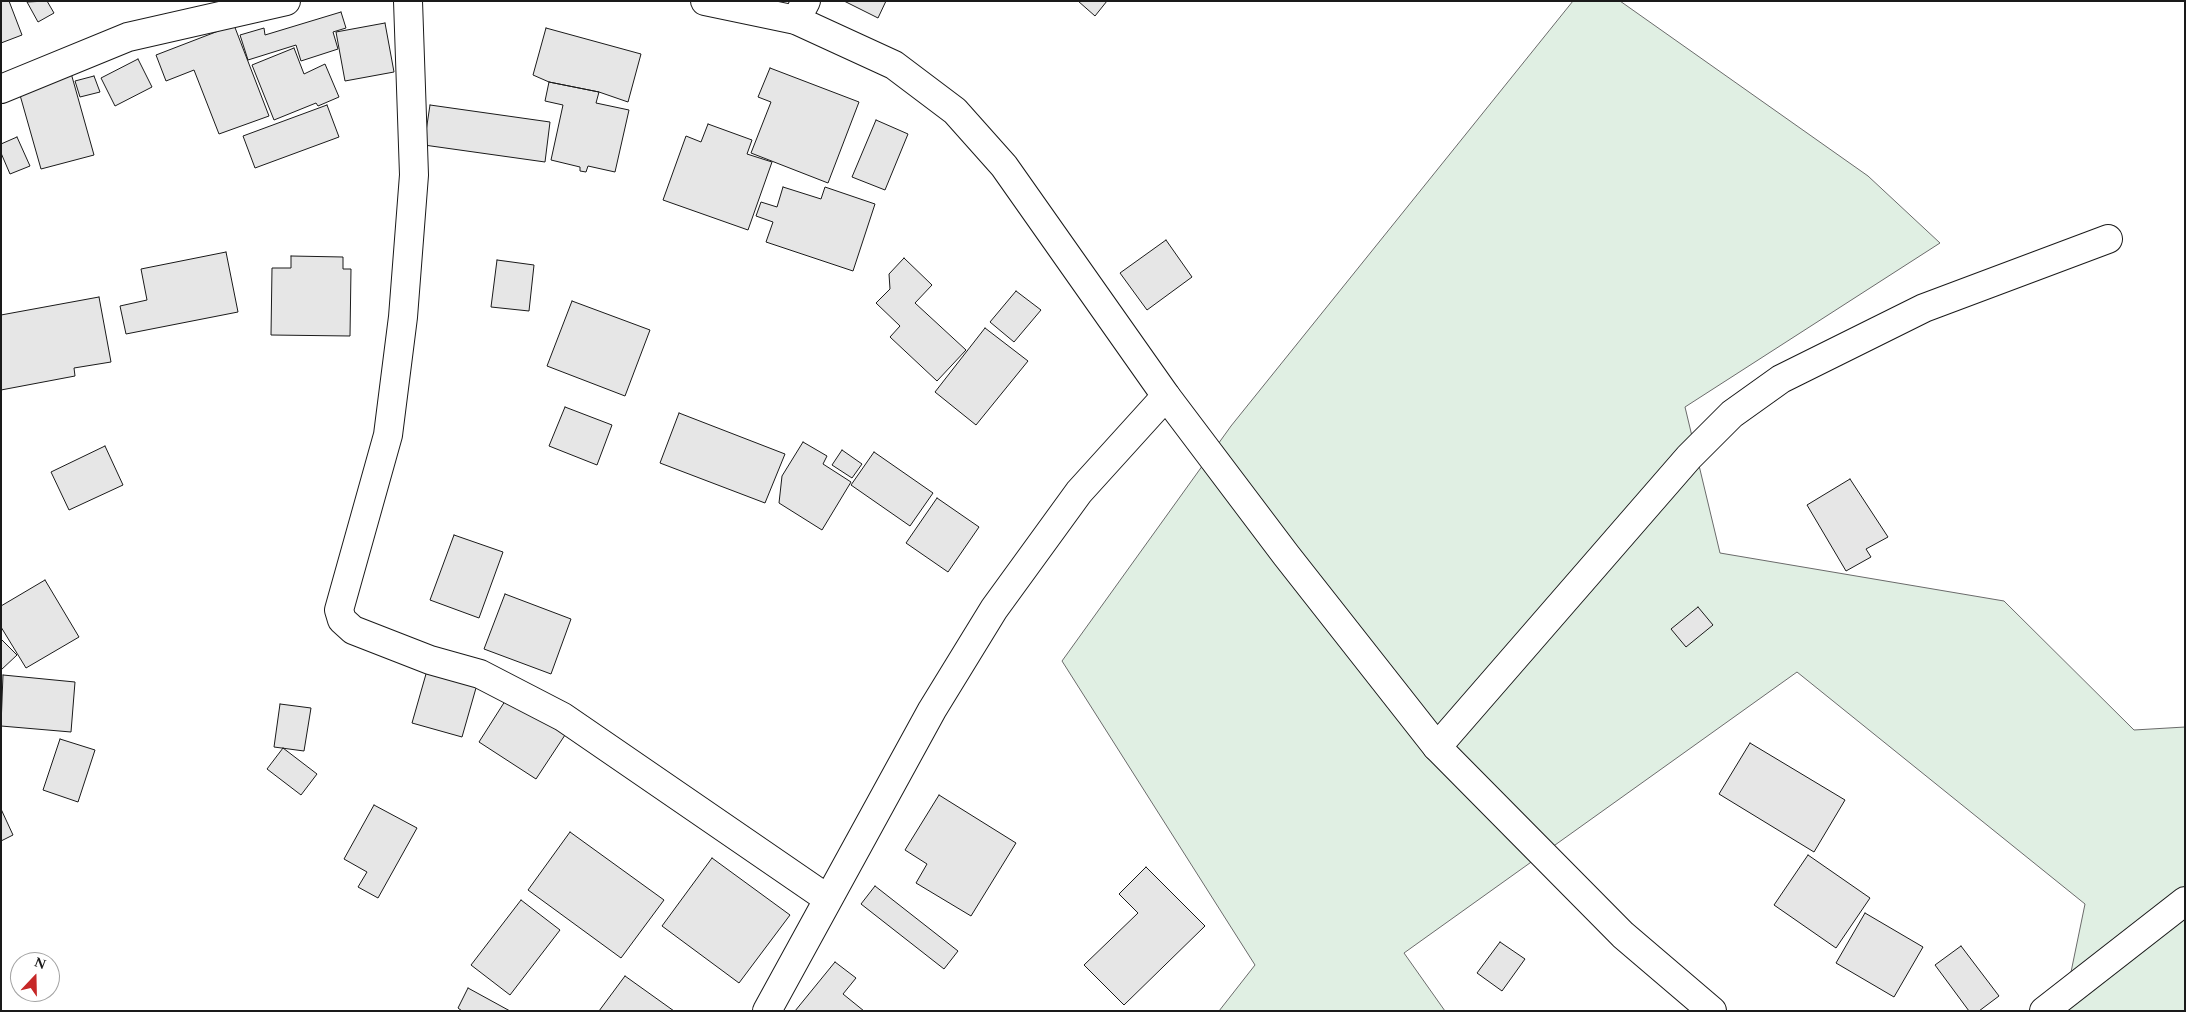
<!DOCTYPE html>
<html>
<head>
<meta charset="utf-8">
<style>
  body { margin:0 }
  #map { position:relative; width:2186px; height:1012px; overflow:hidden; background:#fff; font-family:Spectral,serif }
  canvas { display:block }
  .frame { position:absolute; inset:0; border:2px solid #1a1a1a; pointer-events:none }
  .north { position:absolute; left:10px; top:952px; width:50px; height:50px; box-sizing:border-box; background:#fff; border:1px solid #a3a3a3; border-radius:50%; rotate:21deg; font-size:14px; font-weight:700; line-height:20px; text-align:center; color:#1a1a1a }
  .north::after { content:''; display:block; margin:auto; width:18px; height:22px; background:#c62828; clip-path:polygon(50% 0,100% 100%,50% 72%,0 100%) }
</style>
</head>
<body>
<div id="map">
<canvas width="2186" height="1012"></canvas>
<div class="frame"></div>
<div class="north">N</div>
</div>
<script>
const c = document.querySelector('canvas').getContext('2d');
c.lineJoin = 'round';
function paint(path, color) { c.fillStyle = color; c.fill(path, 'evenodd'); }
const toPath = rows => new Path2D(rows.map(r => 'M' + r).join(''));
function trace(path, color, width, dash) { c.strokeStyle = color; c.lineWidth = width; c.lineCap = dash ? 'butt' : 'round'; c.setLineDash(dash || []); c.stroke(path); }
const green = toPath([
  [1573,1,1620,1,1868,176,1940,243,1685,407,1720,553,2004,601,2134,730,2185,727,2185,1011,2063,1011,2085,904,1797,672,1404,953,1445,1011,1219,1011,1255,965,1062,661,1231,426,1573,1]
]);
const building = toPath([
  [1,1,9,1,22,35,1,43,1,1],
  [47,1,54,13,38,22,27,2,47,1],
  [844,1,886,1,878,18,844,1],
  [1078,1,1107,1,1095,16,1078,1],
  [341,12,346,28,333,32,338,49,301,61,296,45,248,60,240,35,264,28,265,35,341,12],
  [385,23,394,72,345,81,336,32,385,23],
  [234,25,269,116,219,134,194,70,166,81,156,55,234,25],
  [546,28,641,54,628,102,599,92,549,82,533,75,546,28],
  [294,48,304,74,325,64,339,97,318,106,316,103,274,120,252,65,294,48],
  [138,59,152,87,115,106,101,78,138,59],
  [770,68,859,102,828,183,751,153,771,102,758,97,770,68],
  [71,73,94,155,41,169,18,88,71,73],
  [94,76,100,92,80,97,75,81,94,76],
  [549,82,599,92,596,103,629,110,615,172,588,166,586,172,580,171,580,167,551,160,563,105,545,101,549,82],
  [327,105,339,137,255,168,243,136,327,105],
  [430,105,550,122,545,162,424,145,430,105],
  [876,120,908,134,885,190,852,177,876,120],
  [708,124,752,140,747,154,772,162,748,230,663,200,686,136,701,142,708,124],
  [17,137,30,166,10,174,1,153,1,144,17,137],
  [783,187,821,199,825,187,875,204,853,271,766,242,773,222,756,216,761,202,777,207,783,187],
  [1166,240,1192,277,1147,310,1120,273,1166,240],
  [226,252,238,312,126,334,120,306,147,300,141,269,226,252],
  [291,256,343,257,343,269,351,269,350,336,271,335,272,268,291,268,291,256],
  [904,258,932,285,915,303,966,350,937,381,890,337,900,326,876,303,890,289,889,274,904,258],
  [497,260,534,265,529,311,491,307,497,260],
  [1016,291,1041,310,1014,342,990,322,1016,291],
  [99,297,111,362,74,368,75,376,1,390,1,315,99,297],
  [572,301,650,330,625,396,547,366,572,301],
  [985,328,1028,361,976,425,935,392,985,328],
  [565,407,612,425,597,465,549,446,565,407],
  [679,413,785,454,765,503,660,463,679,413],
  [803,442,827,456,823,464,851,482,822,530,779,503,782,476,803,442],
  [105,446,123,485,69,510,51,472,105,446],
  [842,450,862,464,852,478,832,465,842,450],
  [874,452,933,493,910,526,851,485,874,452],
  [1850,479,1888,537,1866,549,1871,557,1846,571,1807,505,1850,479],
  [937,498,979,527,948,572,906,543,937,498],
  [454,535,503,552,479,618,430,600,454,535],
  [45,580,79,637,26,668,1,627,1,606,45,580],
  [505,594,571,619,551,674,484,649,505,594],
  [1698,607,1713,625,1686,647,1671,629,1698,607],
  [1,639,17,655,1,670,1,639],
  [430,660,480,674,462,737,412,723,430,660],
  [3,675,75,682,71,732,1,726,3,675],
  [507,698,565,735,536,779,479,742,507,698],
  [280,704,311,708,304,751,274,747,280,704],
  [60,739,95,750,78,802,43,790,60,739],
  [1750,743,1845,800,1814,852,1719,794,1750,743],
  [283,748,317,774,301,795,267,769,283,748],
  [939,795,1016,843,971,916,916,883,927,864,905,850,939,795],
  [374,805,417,828,378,898,358,887,367,872,344,859,374,805],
  [1,809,13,835,1,841,1,809],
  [570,832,664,900,621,958,528,890,570,832],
  [1808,855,1870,898,1836,948,1774,905,1808,855],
  [712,858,790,915,739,983,662,926,712,858],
  [1146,867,1205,926,1124,1005,1084,965,1138,913,1119,894,1146,867],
  [875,886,958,951,944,969,861,904,875,886],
  [521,900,560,930,510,995,471,965,521,900],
  [1865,913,1923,947,1894,997,1836,963,1865,913],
  [1500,942,1525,959,1502,991,1477,973,1500,942],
  [1961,946,1999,996,1979,1011,1969,1011,1935,965,1961,946],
  [835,962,856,978,843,994,864,1011,795,1011,835,962],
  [625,976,674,1011,599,1011,625,976],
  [468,988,510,1011,462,1011,458,1008,468,988]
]);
const minor = toPath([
  [408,1,414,175,403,317,388,435,339,610,342,620,353,630,430,660,480,674,563,717,828,899],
  [796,20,806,1],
  [1437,747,1689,457,1732,414,1781,379,1924,308,2108,239],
  [767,1011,932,710,994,609,1079,492,1166,396],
  [2044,1011,2185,901]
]);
const tertiary = toPath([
  [705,1,796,20,894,65,955,111,1004,166,1166,396,1286,555,1437,747,1623,935,1712,1011],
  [1,89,128,37,286,1]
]);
paint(green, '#e0efe3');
trace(green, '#6a6a6a', 1);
paint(building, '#e6e6e6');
trace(building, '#1a1a1a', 1);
trace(minor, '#1a1a1a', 30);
trace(tertiary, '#1a1a1a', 30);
trace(minor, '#fff', 28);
trace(tertiary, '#fff', 28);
</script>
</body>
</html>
